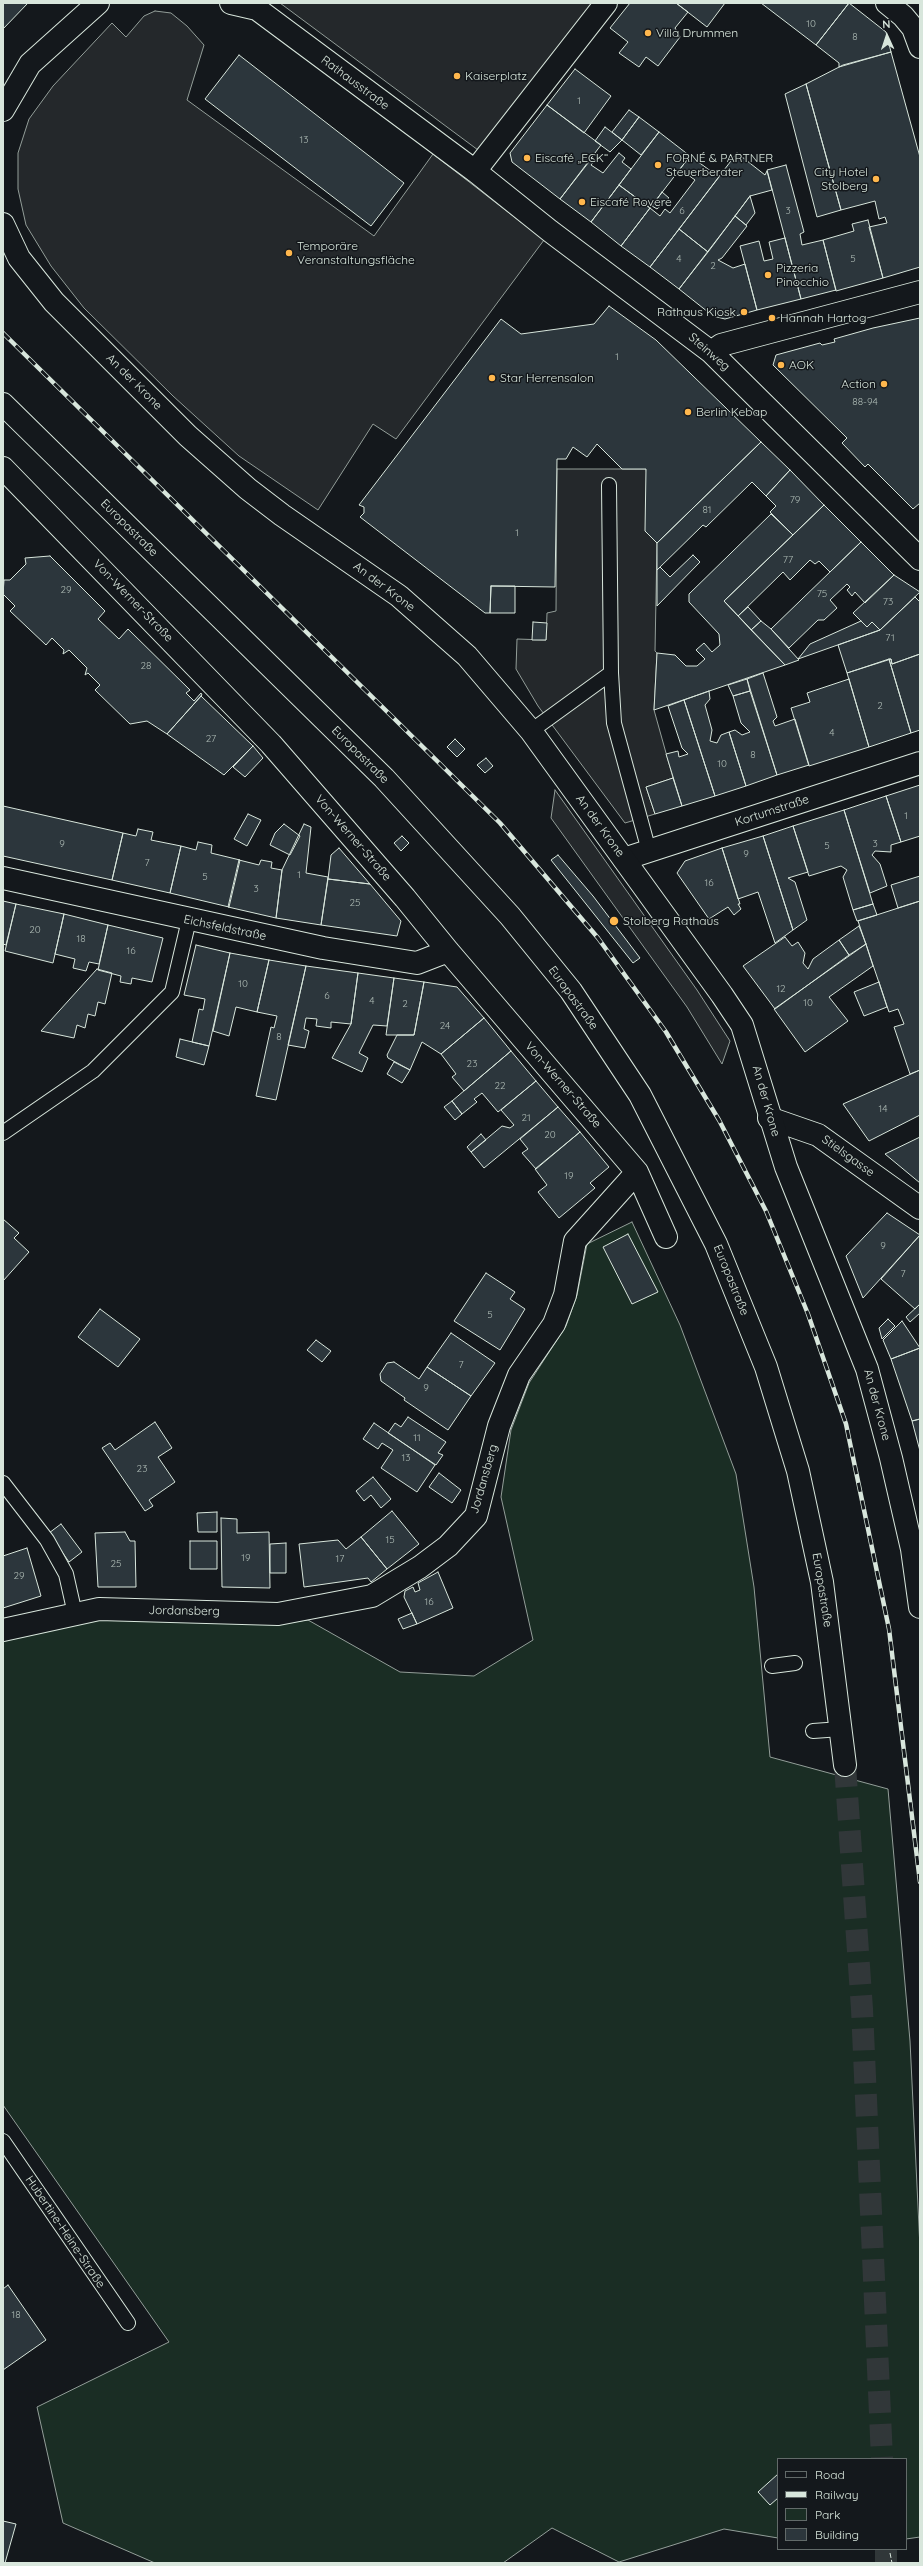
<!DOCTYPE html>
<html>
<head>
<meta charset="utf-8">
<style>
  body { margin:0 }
  #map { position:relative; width:923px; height:2566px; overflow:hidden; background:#14181c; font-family:Quicksand,sans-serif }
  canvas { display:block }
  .frame { position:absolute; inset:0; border:4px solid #d8e6dc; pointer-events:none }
  .legend { position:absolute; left:777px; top:2458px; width:130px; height:92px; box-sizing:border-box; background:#14181c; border:1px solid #626a69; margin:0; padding:5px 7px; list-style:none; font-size:12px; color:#d8e6dc }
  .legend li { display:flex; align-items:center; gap:8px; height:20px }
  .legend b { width:20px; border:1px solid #626a69 }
  .north { position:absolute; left:867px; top:16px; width:40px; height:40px; -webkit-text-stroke:3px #14181c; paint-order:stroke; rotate:357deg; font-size:11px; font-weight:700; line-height:16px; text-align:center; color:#d8e6dc }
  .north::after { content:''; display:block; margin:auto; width:14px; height:18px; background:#d8e6dc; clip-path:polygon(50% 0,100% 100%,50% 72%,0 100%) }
</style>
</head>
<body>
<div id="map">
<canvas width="923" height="2566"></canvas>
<div class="frame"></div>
<ul class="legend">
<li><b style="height:5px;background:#14181c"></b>Road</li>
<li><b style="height:5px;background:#d8e6dc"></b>Railway</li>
<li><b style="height:11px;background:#1a2d24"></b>Park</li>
<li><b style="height:11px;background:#2c363c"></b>Building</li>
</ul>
<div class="north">N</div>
</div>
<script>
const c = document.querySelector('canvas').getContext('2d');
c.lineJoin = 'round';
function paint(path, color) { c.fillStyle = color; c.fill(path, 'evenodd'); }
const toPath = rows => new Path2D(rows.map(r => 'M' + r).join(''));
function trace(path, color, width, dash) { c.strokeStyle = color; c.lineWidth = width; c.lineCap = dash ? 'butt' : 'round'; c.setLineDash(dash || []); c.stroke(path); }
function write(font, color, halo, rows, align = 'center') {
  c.font = font + ' Quicksand,sans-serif'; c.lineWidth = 3; c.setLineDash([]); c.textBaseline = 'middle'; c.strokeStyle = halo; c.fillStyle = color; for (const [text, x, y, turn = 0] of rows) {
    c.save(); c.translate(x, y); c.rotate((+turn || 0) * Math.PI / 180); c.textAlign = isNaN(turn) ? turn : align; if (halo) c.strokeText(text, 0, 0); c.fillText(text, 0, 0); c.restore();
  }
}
const green = toPath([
  [632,1222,680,1325,736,1474,754,1587,770,1757,888,1789,910,2041,920,2248,920,2537,906,2539,906,2459,778,2459,778,2538,724,2529,619,2562,552,2528,503,2563,155,2563,63,2523,37,2407,169,2342,3,2105,3,1639,99,1618,281,1623,308,1620,400,1672,474,1676,533,1640,501,1497,511,1430,529,1383,566,1326,577,1295,587,1244,632,1222]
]);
const parking = toPath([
  [280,3,593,3,478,150,280,3],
  [155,11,171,13,187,26,204,45,187,100,374,236,433,154,544,240,396,439,373,424,318,510,239,456,173,396,84,308,51,266,26,225,18,189,18,153,29,119,53,86,112,23,126,37,144,16,155,11],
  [557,469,646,469,657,543,655,651,657,653,654,710,673,778,646,787,655,814,625,823,538,706,516,669,517,639,546,640,547,613,556,611,557,469],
  [555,790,697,990,730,1041,722,1064,687,1007,551,818,555,790]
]);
const building = toPath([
  [3,3,28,3,3,29,3,3],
  [630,3,676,3,688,12,675,28,680,37,658,66,646,57,639,67,619,53,628,42,610,28,630,3],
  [676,3,725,3,707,27,676,3],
  [761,3,849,3,816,45,761,3],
  [849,3,886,32,891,52,839,67,839,63,816,45,849,3],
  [891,52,920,157,920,267,883,278,869,227,887,223,885,217,879,219,875,201,841,210,806,84,843,65,891,52],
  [239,55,404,183,371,226,205,99,239,55],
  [575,69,611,96,584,133,547,105,575,69],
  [806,84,841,210,817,217,785,94,806,84],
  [547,105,601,145,560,199,512,162,510,153,547,105],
  [629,110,639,117,622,140,612,132,629,110],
  [639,117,659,132,641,155,622,140,639,117],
  [605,127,622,140,610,152,595,141,605,127],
  [659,132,690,156,650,208,619,185,659,132],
  [619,153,625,158,622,162,631,169,591,222,560,199,592,158,595,160,591,165,603,173,619,153],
  [737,153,765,175,767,171,772,190,750,196,708,252,679,229,737,153],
  [690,156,719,177,650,267,621,246,650,208,660,216,665,209,670,213,695,180,680,169,690,156],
  [786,165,804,232,800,234,802,245,823,240,836,290,801,299,767,170,786,165],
  [619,185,650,208,621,246,591,222,619,185],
  [662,192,669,198,657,209,652,206,662,192],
  [750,196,755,213,746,225,735,216,750,196],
  [735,216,747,226,722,258,718,260,733,268,745,264,757,310,725,319,713,316,679,289,735,216],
  [868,220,883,278,836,291,823,240,854,231,852,224,868,220],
  [679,229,708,252,679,289,650,267,679,229],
  [785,238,801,299,757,310,740,246,759,241,764,261,773,259,769,242,785,238],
  [609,306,656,340,761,442,657,543,645,531,646,469,622,469,597,444,587,457,573,447,566,459,557,459,555,587,491,586,490,613,485,613,360,517,364,513,364,507,359,505,501,319,521,334,594,324,609,306],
  [920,318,920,503,913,509,868,464,865,467,842,443,847,438,773,365,776,355,820,343,822,345,835,342,834,339,873,328,920,318],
  [761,442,790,470,766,496,752,482,706,527,703,525,657,570,657,543,761,442],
  [790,470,824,505,793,535,770,512,776,506,766,496,790,470],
  [824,505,861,542,830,572,819,561,815,564,810,560,790,580,783,572,738,616,724,601,824,505],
  [771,514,793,535,724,601,785,665,654,710,657,653,675,655,686,666,697,666,705,659,696,650,704,643,712,652,720,645,719,634,689,602,689,594,771,514],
  [861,542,894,575,865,603,855,592,852,596,847,590,850,587,847,584,830,600,837,608,824,620,818,620,789,648,771,629,861,542],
  [693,555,700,562,657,606,657,570,660,567,670,577,693,555],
  [50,556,105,611,98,619,119,639,128,629,190,690,186,693,194,701,201,693,202,695,167,734,147,721,130,724,95,690,100,685,88,673,85,675,87,668,69,650,63,654,64,650,52,638,46,645,10,611,15,606,3,594,4,580,10,580,26,564,25,558,50,556],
  [894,575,920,592,880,630,872,622,867,627,853,613,894,575],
  [491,586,515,586,515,613,490,613,491,586],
  [915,597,920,602,920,654,892,664,891,659,847,673,838,645,880,630,915,597],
  [748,607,761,621,751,630,738,616,748,607],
  [761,621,771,629,799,660,785,665,751,630,761,621],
  [861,621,867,627,872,622,880,630,798,659,810,644,861,621],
  [533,622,547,623,546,640,532,640,533,622],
  [920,654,920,730,911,733,889,659,891,659,892,664,920,654],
  [889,659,911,733,869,747,847,673,889,659],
  [763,673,777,717,773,721,775,726,795,719,809,765,777,775,747,679,763,673],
  [747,679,750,691,733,696,728,685,747,679],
  [849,679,869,747,809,766,791,708,810,702,807,693,849,679],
  [709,691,710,699,705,705,712,730,710,741,717,743,721,735,729,732,746,786,715,796,684,700,709,691],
  [750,691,777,775,746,786,729,732,735,730,742,735,750,732,741,723,733,696,750,691],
  [201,696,253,746,224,775,167,734,201,696],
  [684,700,715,796,682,806,666,754,678,751,679,757,688,754,682,748,668,706,684,700],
  [455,739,465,749,457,757,447,747,455,739],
  [253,746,263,758,245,777,233,767,253,746],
  [486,758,493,766,485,773,477,765,486,758],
  [673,778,682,806,655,814,646,787,673,778],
  [920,785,920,836,901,842,886,796,920,785],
  [886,796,901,842,891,845,891,852,875,851,872,855,880,864,887,886,870,893,844,810,886,796],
  [3,806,123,833,112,880,3,856,3,806],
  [844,810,873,904,853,910,843,877,847,870,841,866,809,876,793,826,844,810],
  [248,814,261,820,247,846,234,839,248,814],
  [284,824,300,836,290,855,270,845,275,833,284,824],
  [304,824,311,827,306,873,328,877,321,925,276,918,282,870,304,824],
  [793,826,808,872,788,878,795,882,807,920,793,930,763,836,793,826],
  [138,829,153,832,151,840,181,846,170,893,112,880,123,833,136,836,138,829],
  [402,836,409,843,401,851,394,843,402,836],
  [763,836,793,930,775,943,758,892,738,899,722,848,763,836],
  [198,842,212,845,211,853,240,860,229,907,170,893,181,846,196,850,198,842],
  [339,848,370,884,328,879,331,855,339,848],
  [722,848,740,904,738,904,741,909,734,915,728,907,709,919,677,873,685,861,722,848],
  [558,855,593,896,640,958,633,963,551,860,558,855],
  [239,860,259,865,261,860,272,862,271,868,282,870,276,918,228,907,239,860],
  [920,876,920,901,898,908,891,885,920,876],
  [328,879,370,884,401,921,397,936,321,925,328,879],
  [3,901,16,904,6,945,3,944,3,901],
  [920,901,920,1070,910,1074,894,1027,904,1024,898,1009,889,1012,858,921,920,901],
  [16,904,64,914,53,963,5,951,16,904],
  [873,904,877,915,857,921,853,910,873,904],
  [64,914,108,925,99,964,89,962,86,971,73,968,75,959,55,954,64,914],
  [108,925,163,938,152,982,132,978,131,984,120,982,121,976,98,970,108,925],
  [859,926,866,944,849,955,839,940,859,926],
  [785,937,792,946,798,942,805,953,803,963,808,969,813,959,839,940,849,955,775,1009,743,966,785,937],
  [866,944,873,966,829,997,848,1021,805,1052,774,1009,866,944],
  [196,945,230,953,209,1046,192,1042,199,1009,203,1010,205,999,184,995,196,945],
  [230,953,269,960,257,1012,236,1007,229,1036,213,1031,230,953],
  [269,960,306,966,276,1100,256,1096,271,1027,274,1028,277,1016,257,1012,269,960],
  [306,966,358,973,351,1024,331,1022,331,1028,316,1026,317,1019,306,1018,304,1029,309,1031,305,1048,288,1045,306,966],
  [97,969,112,973,105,1004,98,1002,95,1016,88,1014,85,1028,77,1025,74,1038,41,1031,97,969],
  [358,973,394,978,387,1026,373,1025,359,1053,368,1058,362,1072,332,1058,351,1024,358,973],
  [394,978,424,982,414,1035,386,1035,394,978],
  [424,982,457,987,484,1018,441,1054,422,1042,410,1070,388,1058,387,1055,397,1035,414,1035,424,982],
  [879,982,887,1007,864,1016,854,992,879,982],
  [484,1018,511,1051,464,1091,452,1077,456,1074,441,1054,484,1018],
  [180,1039,209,1046,204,1065,176,1057,180,1039],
  [511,1051,536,1081,498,1112,482,1093,474,1099,477,1102,462,1114,452,1101,511,1051],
  [394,1062,410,1070,402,1083,387,1074,394,1062],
  [920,1070,920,1115,869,1141,843,1104,920,1070],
  [536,1081,558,1107,484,1168,471,1152,502,1126,510,1128,514,1125,501,1110,536,1081],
  [452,1101,462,1114,455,1120,444,1107,452,1101],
  [558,1107,580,1132,536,1169,522,1153,528,1149,520,1139,558,1107],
  [580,1132,609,1167,590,1183,595,1188,559,1218,538,1192,547,1185,535,1169,580,1132],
  [481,1134,486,1140,471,1152,467,1147,481,1134],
  [920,1137,920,1183,885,1154,920,1137],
  [887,1213,920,1235,863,1298,846,1256,887,1213],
  [3,1219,19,1233,14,1238,29,1252,3,1281,3,1219],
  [628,1234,658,1292,632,1304,603,1247,628,1234],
  [920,1235,920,1304,915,1309,881,1279,920,1235],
  [486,1273,515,1292,510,1299,525,1309,500,1350,454,1321,486,1273],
  [920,1304,920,1313,910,1322,906,1317,920,1304],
  [100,1309,140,1339,118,1367,78,1337,100,1309],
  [888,1319,895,1326,882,1339,879,1328,888,1319],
  [902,1321,920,1348,891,1359,883,1340,902,1321],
  [451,1333,495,1363,471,1396,427,1367,451,1333],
  [316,1340,331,1351,322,1362,307,1350,316,1340],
  [920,1348,920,1419,912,1421,891,1359,920,1348],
  [394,1362,419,1379,427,1367,471,1396,448,1430,404,1400,405,1398,381,1381,380,1374,387,1363,394,1362],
  [408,1417,446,1442,438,1453,443,1455,436,1465,388,1433,395,1423,401,1427,408,1417],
  [920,1419,920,1451,912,1421,920,1419],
  [155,1422,172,1448,158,1457,175,1482,149,1500,153,1506,145,1511,102,1448,110,1443,115,1450,155,1422],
  [374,1423,435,1465,417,1492,381,1468,393,1450,382,1443,378,1449,363,1439,374,1423],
  [439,1473,461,1490,452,1503,429,1487,439,1473],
  [373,1477,391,1499,381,1508,371,1495,364,1501,356,1491,373,1477],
  [392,1511,419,1544,387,1569,361,1537,392,1511],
  [217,1512,217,1532,198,1532,197,1513,217,1512],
  [221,1518,237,1519,237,1533,269,1532,270,1588,222,1587,221,1518],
  [61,1524,82,1552,69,1562,49,1533,61,1524],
  [125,1532,130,1541,135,1541,136,1587,98,1587,95,1533,125,1532],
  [361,1537,387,1569,371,1582,368,1578,304,1587,299,1544,338,1540,346,1549,361,1537],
  [190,1541,217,1541,217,1569,190,1569,190,1541],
  [286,1543,286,1573,270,1573,270,1544,286,1543],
  [27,1548,41,1596,3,1608,3,1556,27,1548],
  [438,1572,453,1608,417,1624,404,1597,405,1591,413,1587,415,1592,420,1590,418,1583,438,1572],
  [412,1613,417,1624,403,1629,398,1619,412,1613],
  [8,2285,46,2340,3,2370,3,2289,8,2285],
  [778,2474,778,2498,770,2505,758,2492,778,2474],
  [3,2521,16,2524,5,2563,3,2563,3,2521]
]);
const primaryTunnel = toPath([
  [845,1765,862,2009,882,2459],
  [886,2549,886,2563]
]);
const lane = toPath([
  [609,485,611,673,614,723,649,851],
  [531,731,611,673],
  [3,1133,93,1071,172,992,189,920],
  [3,1483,47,1540,66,1574,75,1614],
  [772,1666,795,1663],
  [813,1731,841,1729],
  [3,2141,128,2323]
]);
const street = toPath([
  [231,3,257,9,475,171,550,231,711,352,920,559],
  [887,3,903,16,913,28,920,47],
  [475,171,606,3],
  [711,352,721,345,920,292],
  [3,468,271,744,405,898,448,951,637,1172,666,1237],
  [624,859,920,763],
  [3,878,323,948,417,963,448,951],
  [769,1118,818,1135,920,1208],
  [3,1630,99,1609,278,1614,372,1596,420,1567,448,1546,476,1516,499,1426,519,1375,554,1324,565,1295,575,1241,637,1172]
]);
const secondary = toPath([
  [3,110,30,64,98,3],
  [3,224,19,258,54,302,188,436,248,489,282,515,399,596,467,656,531,731,722,995,742,1025,786,1167,867,1369,891,1458,912,1549,920,1607]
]);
const primary = toPath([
  [3,404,384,778,510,916,571,991,640,1095,716,1244,766,1367,798,1471,822,1582,845,1765]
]);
const rail = toPath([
  [3,333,500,823,598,938,666,1032,719,1120,766,1211,808,1314,846,1424,889,1629,920,1882]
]);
const fence = toPath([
  [890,2553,892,2563]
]);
const markers = [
  [648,33,4,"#ffb74d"],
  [457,76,4,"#ffb74d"],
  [527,158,4,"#ffb74d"],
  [658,165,4,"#ffb74d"],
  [876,179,4,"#ffb74d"],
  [582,202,4,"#ffb74d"],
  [289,253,4,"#ffb74d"],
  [768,275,4,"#ffb74d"],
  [744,312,4,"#ffb74d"],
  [772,318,4,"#ffb74d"],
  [781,365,4,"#ffb74d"],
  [492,378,4,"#ffb74d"],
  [884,384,4,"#ffb74d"],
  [688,412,4,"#ffb74d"],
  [614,921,5,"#ffb74d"]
];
const numberNames = [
  ["10",811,24],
  ["8",855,37],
  ["1",579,101],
  ["13",304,140],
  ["6",682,211],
  ["3",788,211],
  ["4",679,259],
  ["5",853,259],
  ["2",713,266],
  ["1",617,357],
  ["88-94",865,402],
  ["79",795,500],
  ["81",707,510],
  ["1",517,533],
  ["77",788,560],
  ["29",66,590],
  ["75",822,594],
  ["73",888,602],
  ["71",890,638],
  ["28",146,666],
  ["2",880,706],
  ["4",832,733],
  ["27",211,739],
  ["8",753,755],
  ["10",722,764],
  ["1",906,816],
  ["9",62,844],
  ["3",875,844],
  ["5",827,846],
  ["9",746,854],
  ["7",147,863],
  ["1",299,875],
  ["5",205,877],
  ["16",709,883],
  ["3",256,889],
  ["25",355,903],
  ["20",35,930],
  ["18",81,939],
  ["16",131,951],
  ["10",243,984],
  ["12",781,989],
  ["6",327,996],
  ["4",372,1001],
  ["10",808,1003],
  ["2",405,1004],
  ["24",445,1026],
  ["8",279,1037],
  ["23",472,1064],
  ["22",500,1086],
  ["14",883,1109],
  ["21",526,1118],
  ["20",550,1135],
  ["19",569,1176],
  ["9",883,1246],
  ["7",903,1274],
  ["5",490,1315],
  ["7",461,1365],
  ["9",426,1388],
  ["11",417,1438],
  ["13",406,1458],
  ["23",142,1469],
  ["15",390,1540],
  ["19",246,1558],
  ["17",340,1559],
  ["25",116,1564],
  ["29",19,1576],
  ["16",429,1602],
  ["18",16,2315]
];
const poiNames = [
  ["Villa Drummen",656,33],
  ["Kaiserplatz",465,76],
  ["Eiscafé „ECK“",535,158],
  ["FORNÉ & PARTNER",666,158],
  ["Steuerberater",666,172],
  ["City Hotel",868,172,"right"],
  ["Stolberg",868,186,"right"],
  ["Eiscafé Rovere",590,202],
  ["Temporäre",297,246],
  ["Veranstaltungsfläche",297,260],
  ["Pizzeria",776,268],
  ["Pinocchio",776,282],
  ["Rathaus Kiosk",736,312,"right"],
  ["Hannah Hartog",780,318],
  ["AOK",789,365],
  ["Star Herrensalon",500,378],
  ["Action",876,384,"right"],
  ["Berlin Kebap",696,412],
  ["Stolberg Rathaus",623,921]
];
const streetNames = [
  ["Rathausstraße",355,83,37],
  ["Steinweg",709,352,41],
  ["An der Krone",134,382,45],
  ["Europastraße",129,528,45],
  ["An der Krone",384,587,37],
  ["Von-Werner-Straße",133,601,46],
  ["Europastraße",360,755,45],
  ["Kortumstraße",772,811,-18],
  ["An der Krone",600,826,54],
  ["Von-Werner-Straße",353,838,49],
  ["Eichsfeldstraße",225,928,12],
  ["Europastraße",573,998,54],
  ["Von-Werner-Straße",563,1085,49],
  ["An der Krone",766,1101,74],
  ["Stielsgasse",848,1156,36],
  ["Europastraße",731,1280,68],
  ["An der Krone",877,1405,75],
  ["Jordansberg",484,1479,-74],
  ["Europastraße",822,1590,81],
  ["Jordansberg",184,1611,1],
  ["Hubertine-Heine-Straße",65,2232,56]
];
paint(green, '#1a2d24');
trace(green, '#939e99', 1);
paint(parking, '#24282b');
trace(parking, '#939e99', 1);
paint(building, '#2c363c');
trace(building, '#d8e6dc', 1);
trace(primaryTunnel, '#313739', 22, [22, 11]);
trace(lane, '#d8e6dc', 16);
trace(street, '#d8e6dc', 24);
trace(secondary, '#d8e6dc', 24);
trace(primary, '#d8e6dc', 24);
trace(lane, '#14181c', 14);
trace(street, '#14181c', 22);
trace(secondary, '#14181c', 22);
trace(primary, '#14181c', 22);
trace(rail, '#d8e6dc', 4.5);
trace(rail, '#14181c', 3, [9]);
trace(fence, '#d8e6dc', 1, [5, 2]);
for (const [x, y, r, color] of markers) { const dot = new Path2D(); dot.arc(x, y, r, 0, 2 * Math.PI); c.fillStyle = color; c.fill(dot); trace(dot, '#14181c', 1.5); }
write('10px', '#adbab4', null, numberNames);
write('12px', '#d8e6dc', '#14181c', poiNames, 'left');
write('12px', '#d8e6dc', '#14181c', streetNames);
</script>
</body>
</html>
